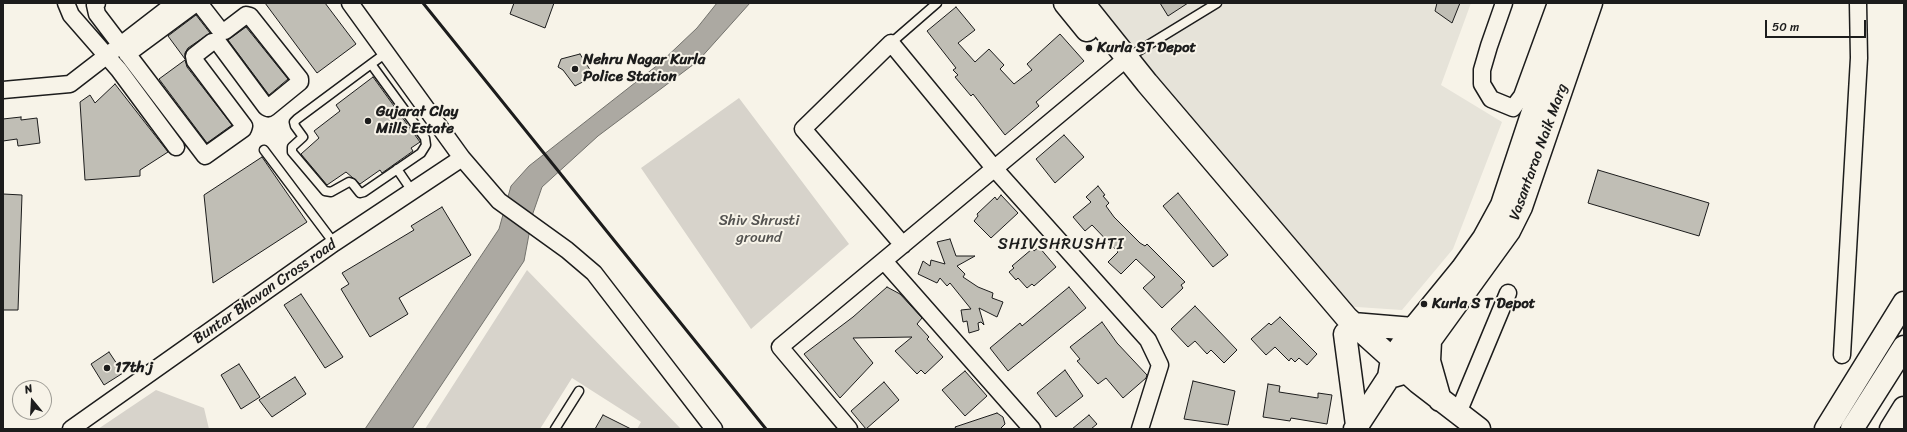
<!DOCTYPE html>
<html>
<head>
<meta charset="utf-8">
<style>
  body { margin:0 }
  #map { position:relative; width:1907px; height:432px; overflow:hidden; background:#f7f3e8; font-family:Sriracha,sans-serif }
  canvas { display:block }
  .frame { position:absolute; inset:0; border:4px solid #1c1c1c; pointer-events:none }
  .north { position:absolute; left:12px; top:380px; width:40px; height:40px; box-sizing:border-box; background:#f7f3e8; border:1px solid #9f9d96; border-radius:50%; rotate:342deg; font-size:11px; font-weight:700; line-height:16px; text-align:center; color:#1c1c1c }
  .north::after { content:''; display:block; margin:auto; width:14px; height:18px; background:#1c1c1c; clip-path:polygon(50% 0,100% 100%,50% 72%,0 100%) }
  .scale { position:absolute; left:1765px; top:20px; width:101px; height:18px; box-sizing:border-box; border:2px solid #1c1c1c; border-top:0; padding-left:5px; font-size:12px; line-height:14px; white-space:nowrap; color:#1c1c1c; -webkit-text-stroke:3px #f7f3e8; paint-order:stroke }
</style>
</head>
<body>
<div id="map">
<canvas width="1907" height="432"></canvas>
<div class="frame"></div>
<div class="north">N</div>
<div class="scale">50 m</div>
</div>
<script>
const c = document.querySelector('canvas').getContext('2d');
c.lineJoin = 'round';
function paint(path, color) { c.fillStyle = color; c.fill(path, 'evenodd'); }
const toPath = rows => new Path2D(rows.map(r => 'M' + r).join(''));
function trace(path, color, width, dash) { c.strokeStyle = color; c.lineWidth = width; c.lineCap = dash ? 'butt' : 'round'; c.setLineDash(dash || []); c.stroke(path); }
function write(font, color, halo, rows, align = 'center') {
  c.font = font + ' Sriracha,sans-serif'; c.lineWidth = 4; c.setLineDash([]); c.textBaseline = 'middle'; c.strokeStyle = halo; c.fillStyle = color; for (const [text, x, y, turn = 0] of rows) {
    c.save(); c.translate(x, y); c.rotate((+turn || 0) * Math.PI / 180); c.textAlign = isNaN(turn) ? turn : align; if (halo) c.strokeText(text, 0, 0); c.fillText(text, 0, 0); c.restore();
  }
}
const built = toPath([
  [1081,3,1471,3,1441,85,1502,122,1453,249,1402,310,1342,306]
]);
const green = toPath([
  [739,98,849,244,751,329,641,168],
  [527,270,681,429,637,429,641,422,572,378,540,429,425,429],
  [156,390,204,408,209,429,98,429]
]);
const water = toPath([
  [717,3,750,3,698,61,598,136,542,187,533,213,524,261,412,429,365,429,499,229,511,186,529,166,659,64,697,28,717,3]
]);
const building = toPath([
  [265,3,325,3,356,44,317,73,265,3],
  [514,3,554,3,545,28,510,14,514,3],
  [1160,3,1188,3,1168,16,1160,3],
  [1437,3,1460,3,1452,23,1435,11,1437,3],
  [956,7,975,30,958,43,975,62,989,49,1004,65,1000,69,1014,84,1032,70,1027,64,1060,34,1084,61,1036,102,1039,106,1005,135,973,94,971,96,955,77,958,75,953,70,956,68,927,31,956,7],
  [196,15,210,33,188,48,185,53,185,59,168,36,196,15],
  [246,27,288,79,269,95,228,40,246,27],
  [580,54,594,76,575,86,563,70,558,67,561,59,580,54],
  [185,60,187,67,232,125,207,143,159,79,185,60],
  [373,77,420,142,411,148,413,151,382,173,380,170,360,184,346,172,327,185,301,154,319,138,314,131,340,111,336,105,373,77],
  [115,84,168,152,140,170,140,176,85,180,80,102,90,95,95,103,115,84],
  [21,117,21,120,37,118,40,143,18,146,17,139,3,141,3,119,21,117],
  [1064,135,1084,157,1055,183,1036,159,1064,135],
  [262,157,307,222,213,283,204,195,262,157],
  [1598,170,1709,203,1699,236,1588,203,1598,170],
  [1098,186,1105,195,1103,196,1109,203,1106,206,1114,217,1140,243,1145,246,1147,244,1185,282,1181,285,1183,288,1162,308,1143,288,1155,277,1136,259,1121,274,1108,262,1118,252,1092,225,1085,231,1073,217,1091,202,1086,197,1098,186],
  [1178,193,1228,255,1213,267,1163,206,1178,193],
  [3,194,22,195,18,310,3,310,3,194],
  [1001,195,1018,213,991,238,974,221,978,216,977,214,995,197,997,200,1001,195],
  [442,207,471,255,399,298,408,314,370,337,341,289,349,284,342,273,414,230,411,226,442,207],
  [950,239,956,256,975,256,957,266,965,274,963,277,978,287,993,293,992,298,1003,302,997,317,979,308,984,325,981,322,978,323,979,330,969,333,967,321,963,322,961,310,971,309,950,283,947,286,940,278,937,283,918,274,923,261,930,266,931,260,945,264,937,242,950,239],
  [1039,247,1056,267,1034,286,1032,284,1027,288,1018,278,1016,280,1009,272,1014,268,1012,266,1032,249,1034,251,1039,247],
  [887,287,900,294,922,318,917,324,929,337,927,339,943,357,925,374,921,370,917,374,895,351,912,337,853,338,873,363,840,398,804,354,853,317,887,287],
  [1069,287,1086,308,1008,371,990,348,1020,323,1022,326,1069,287],
  [301,294,343,357,325,368,284,305,301,294],
  [1195,306,1237,350,1224,363,1211,350,1207,354,1195,341,1188,347,1171,329,1195,306],
  [1280,317,1317,354,1307,365,1299,358,1295,362,1291,358,1289,361,1275,347,1266,355,1251,339,1269,323,1271,325,1280,317],
  [1102,322,1117,343,1147,375,1146,378,1123,398,1106,378,1098,384,1077,361,1080,359,1070,347,1102,322],
  [109,352,123,373,104,385,91,364,109,352],
  [239,364,260,397,241,409,221,375,239,364],
  [1065,370,1083,396,1056,417,1037,393,1065,370],
  [965,371,987,396,965,416,942,390,965,371],
  [295,377,306,394,272,417,259,400,295,377],
  [1193,381,1235,391,1228,425,1184,419,1193,381],
  [884,382,899,400,866,429,851,411,884,382],
  [1268,384,1280,386,1279,392,1318,398,1318,393,1332,395,1327,424,1291,418,1290,421,1263,417,1268,384],
  [997,413,1003,417,1005,424,1000,429,956,429,955,427,997,413],
  [603,415,631,429,595,429,603,415],
  [1089,415,1097,424,1091,429,1072,429,1089,415]
]);
const lane = toPath([
  [891,43,937,3],
  [1127,58,1217,3],
  [371,64,425,138,426,145,421,153,364,192,360,193,352,183,349,182,331,192,325,191,292,152,292,147,303,137,295,126,294,122,297,119,371,64,386,53],
  [264,150,334,243],
  [397,169,412,191],
  [555,429,579,391]
]);
const street = toPath([
  [66,3,71,15,119,70,176,147],
  [97,3,95,5,97,14,205,156,243,129,244,126,195,61,194,56,212,42,217,41,266,107,268,108,300,82,300,79,250,16,246,15,225,31,220,30,199,3],
  [350,3,462,158,499,201,567,250,594,273,714,429],
  [1504,3,1489,46,1482,70,1482,84,1491,99,1513,108,1522,96,1556,3],
  [127,54,196,3],
  [3,90,70,84,175,3],
  [903,245,803,129,891,43,994,168,1148,340,1160,365,1140,429],
  [884,261,1032,429],
  [1842,355,1859,58,1858,3],
  [1458,413,1508,293],
  [71,429,334,243,462,158],
  [849,429,780,347,1127,58]
]);
const secondary = toPath([
  [1065,3,1087,30],
  [1083,3,1147,83,1347,318,1418,382,1479,429],
  [1353,324,1413,329,1430,341,1429,361,1440,400],
  [1345,334,1357,425],
  [1393,376,1407,372,1509,231,1521,207,1591,3],
  [1355,429,1389,377,1392,359,1413,329,1462,269,1484,238,1502,205,1569,3]
]);
const highway = toPath([
  [1826,429,1904,303],
  [1852,429,1904,347],
  [1891,429,1904,408]
]);
const rail = toPath([
  [423,3,766,429]
]);
const markers = [
  [1089,48,4,"#1c1c1c"],
  [575,69,4,"#1c1c1c"],
  [368,121,4,"#1c1c1c"],
  [1424,304,4,"#1c1c1c"],
  [107,368,4,"#1c1c1c"]
];
const poiNames = [
  ["Kurla ST Depot",1097,48],
  ["Nehru Nagar Kurla",583,60],
  ["Police Station",583,77],
  ["Gujarat Clay",376,112],
  ["Mills Estate",376,129],
  ["Kurla S T Depot",1432,304],
  ["17th j",115,368]
];
const streetNames = [
  ["Vasantarao Naik Marg",1539,152,-70],
  ["Buntar Bhavan Cross road",265,292,-35]
];
const parkNames = [
  ["Shiv Shrusti",759,221],
  ["ground",759,238]
];
const neighbourhoodNames = [
  ["SHIVSHRUSHTI",1061,245]
];
paint(built, '#e6e3d9');
paint(green, '#d7d3cb');
paint(water, '#aca9a2');
trace(water, '#72716c', 1);
paint(building, '#c0beb5');
trace(building, '#1c1c1c', 1);
trace(lane, '#1c1c1c', 11);
trace(street, '#1c1c1c', 19);
trace(secondary, '#1c1c1c', 25);
trace(highway, '#1c1c1c', 25);
trace(lane, '#f7f3e8', 8);
trace(street, '#f7f3e8', 16);
trace(secondary, '#f7f3e8', 22);
trace(highway, '#f7f3e8', 22);
trace(rail, '#1c1c1c', 3);
for (const [x, y, r, color] of markers) { const dot = new Path2D(); dot.arc(x, y, r, 0, 2 * Math.PI); c.fillStyle = color; c.fill(dot); trace(dot, '#f7f3e8', 1.5); }
write('bold 15px', '#1c1c1c', '#f7f3e8', poiNames, 'left');
write('15px', '#1c1c1c', '#f7f3e8', streetNames);
write('15px', '#545351', '#f7f3e8', parkNames);
c.letterSpacing = '1px';
write('16px', '#1c1c1c', '#f7f3e8', neighbourhoodNames);
c.letterSpacing = '0px';
</script>
</body>
</html>
